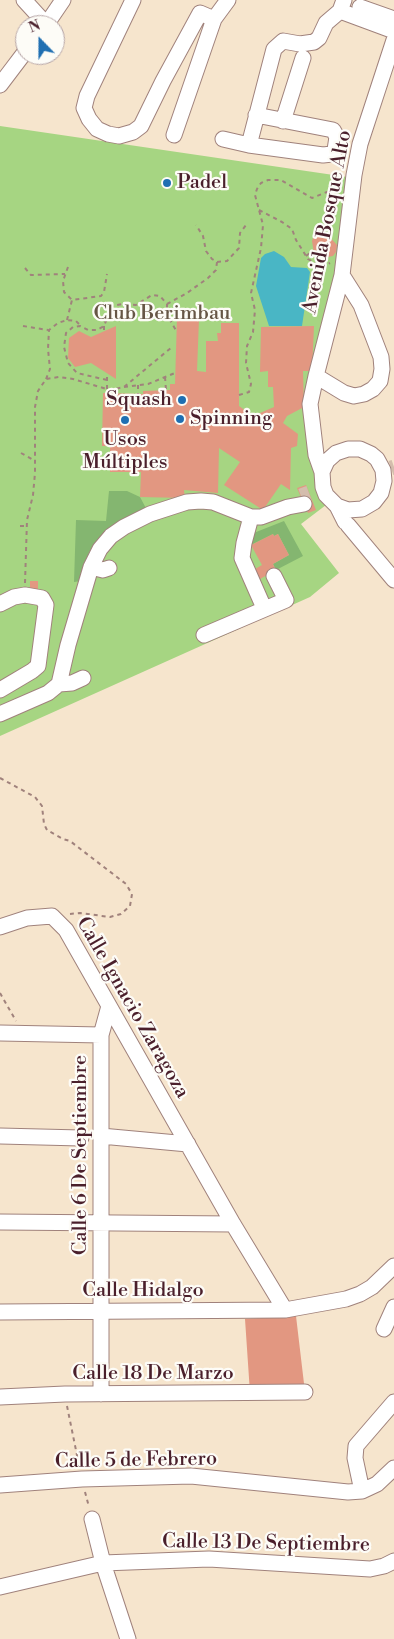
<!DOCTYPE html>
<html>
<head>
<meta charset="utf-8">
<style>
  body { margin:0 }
  #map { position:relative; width:394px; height:1639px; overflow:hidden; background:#f6e5cd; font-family:"Libre Bodoni",serif }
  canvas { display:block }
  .north { position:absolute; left:15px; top:15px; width:50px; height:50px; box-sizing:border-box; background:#fdfcf7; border:1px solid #b5a4a5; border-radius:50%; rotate:338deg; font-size:14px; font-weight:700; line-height:20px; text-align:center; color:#4a1f2b }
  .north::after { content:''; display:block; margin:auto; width:18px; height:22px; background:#1f6fb2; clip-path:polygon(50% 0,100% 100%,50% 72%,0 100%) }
</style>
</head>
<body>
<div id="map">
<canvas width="394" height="1639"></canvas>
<div class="north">N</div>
</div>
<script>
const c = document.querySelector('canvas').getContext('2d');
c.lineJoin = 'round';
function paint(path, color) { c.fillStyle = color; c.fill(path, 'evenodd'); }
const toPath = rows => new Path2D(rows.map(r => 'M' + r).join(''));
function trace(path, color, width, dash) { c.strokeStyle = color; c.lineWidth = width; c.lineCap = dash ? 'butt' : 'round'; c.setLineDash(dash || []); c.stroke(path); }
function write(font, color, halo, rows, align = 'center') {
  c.font = font + ' "Libre Bodoni",serif'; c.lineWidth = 4.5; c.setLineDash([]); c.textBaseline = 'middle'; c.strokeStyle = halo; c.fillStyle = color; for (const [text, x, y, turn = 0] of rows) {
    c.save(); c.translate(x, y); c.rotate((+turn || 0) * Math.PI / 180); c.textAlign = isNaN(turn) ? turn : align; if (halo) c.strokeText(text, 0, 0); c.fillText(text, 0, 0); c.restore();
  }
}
const green = toPath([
  [0,126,354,178,341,271,309,399,326,505,301,524,339,573,310,597,0,736]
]);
const forest = toPath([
  [109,491,127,491,140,497,148,512,100,539,89,552,81,581,74,582,76,520,106,521],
  [284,521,303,556,276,570,273,564,289,555,278,534,274,536,273,534,251,545,246,536]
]);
const water = toPath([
  [274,251,284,257,291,267,307,268,310,272,302,326,269,326,256,286,261,258,265,254]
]);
const building = toPath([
  [320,233,328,235,337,245,336,252,333,256,323,258,314,253,312,241,314,236],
  [177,318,199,319,197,371,206,372,206,341,218,341,217,333,221,333,221,323,239,323,239,406,253,416,274,407,273,387,268,387,268,371,260,372,261,327,314,326,312,371,303,371,304,407,287,416,283,423,298,434,297,446,291,448,290,490,281,484,263,510,224,485,240,462,219,448,218,493,184,490,185,498,140,497,141,472,110,472,110,446,102,446,103,393,143,394,143,391,170,390,170,384,175,384],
  [116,326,116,379,91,363,75,367,68,358,69,338,79,331,91,337],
  [306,485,316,510,308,513,297,488],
  [273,534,274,536,278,534,289,555,273,564,276,570,260,579,255,569,262,565,251,545],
  [30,581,38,581,38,591,30,591],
  [296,1316,305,1392,250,1393,245,1319]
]);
const minorTunnel = toPath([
  [391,468,394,467],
  [301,496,309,493]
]);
const path = toPath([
  [259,210,282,222,292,229,296,240,308,259,322,267,330,263],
  [306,256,313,251],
  [217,262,227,261,239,248,240,233,246,225],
  [68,267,63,281,64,292,72,300],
  [25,268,31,275,65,274],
  [167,304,187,293,208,278,216,270,217,262,212,259,206,251,203,236,196,225],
  [67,320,72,300,101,296,104,292,107,274],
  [23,326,48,330],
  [104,326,104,331],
  [165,377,166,390],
  [46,379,50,369,48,349,49,330,58,323,67,320,76,321,80,325],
  [107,380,77,373,68,363,64,347,66,333,73,327,80,326,88,330,97,330,104,326,112,306,122,304,136,305,152,295,160,296,167,304,167,315,177,332],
  [138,385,138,394],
  [124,387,148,384,175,373],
  [107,389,107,373],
  [239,395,249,392,251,384,246,363,247,346,253,332,255,310,251,293,261,248,263,225,255,195,257,189,261,183,268,180,281,180,312,198,327,192,337,196],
  [21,453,35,461],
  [20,526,27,526],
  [25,583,27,520,33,495,35,473,35,407,38,391,46,379,59,377,73,379,110,390,124,387,172,347],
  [0,778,35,797,42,806,44,824,47,830,63,839,70,841,126,884,132,894,130,906,121,914,110,917,80,913,70,914],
  [0,993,16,1021],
  [67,1406,79,1465],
  [85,1492,89,1507]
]);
const minor = toPath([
  [24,0,46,24],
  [133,0,87,96,84,108,89,119,97,129,108,134,119,136,133,132,141,126,163,81,200,13,214,19,228,0],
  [360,7,394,19],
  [340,11,394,31],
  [46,25,63,0],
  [0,85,25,52],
  [283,121,303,58],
  [174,135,214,19],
  [223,139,249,145,323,155,332,154,335,150,337,137,333,130,256,115],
  [249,145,274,49,283,41,300,44,314,42,319,38,326,23,340,11,344,0],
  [316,376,344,393,354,396,364,394,373,389,380,381,382,369,381,357,361,305,342,275],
  [322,472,316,455,310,404,316,376,342,275,354,175,360,144,394,40],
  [337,506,348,510,362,509,374,502,381,493,384,481,383,470,377,459,371,454,360,449,348,449,336,453,327,461,322,472,323,487,326,495,337,506,345,522],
  [251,517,244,543,242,558,264,608],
  [348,525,394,580],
  [91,567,103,570,109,568],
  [0,604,14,597,25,595,42,598,46,605,38,666,32,671,0,690],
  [204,635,286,600,274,576],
  [59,684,72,683,83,678],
  [0,714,48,693,59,684,68,645,91,567,100,549,111,536,124,527,150,514,187,502,201,501,213,502,251,517,261,517,288,507,304,504],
  [0,927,27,918,52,916,66,930,233,1224,285,1310],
  [0,1033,101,1035],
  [0,1136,81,1138],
  [101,1136,188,1144],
  [0,1222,233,1224],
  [0,1312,285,1310,346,1299,360,1294,372,1287,394,1266],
  [384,1329,394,1307],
  [101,1394,101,1035,109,1006],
  [0,1397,65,1394,305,1392],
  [0,1485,82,1479,191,1476,348,1492,362,1491,377,1484,394,1468],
  [362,1491,355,1458,356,1446,394,1402],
  [92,1519,103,1563,128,1639],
  [0,1587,103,1563,209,1559,370,1569,384,1566,394,1561]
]);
const markers = [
  [167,183,5,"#1f6fb2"],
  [182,400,5,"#1f6fb2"],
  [180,419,5,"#1f6fb2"],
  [125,420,5,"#1f6fb2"]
];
const poiNames = [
  ["Padel",177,183],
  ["Squash",172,400,"right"],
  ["Spinning",190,419],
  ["Usos",125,440,"center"],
  ["Múltiples",125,463,"center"]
];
const streetNames = [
  ["Avenida Bosque Alto",328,222,-79],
  ["Calle Ignacio Zaragoza",132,1008,60],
  ["Calle 6 De Septiembre",81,1155,-90],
  ["Calle Hidalgo",143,1291],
  ["Calle 18 De Marzo",153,1374],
  ["Calle 5 de Febrero",136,1461,-1],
  ["Calle 13 De Septiembre",266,1544,1]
];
const parkNames = [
  ["Club Berimbau",162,314]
];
paint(green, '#a6d582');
paint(forest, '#84b670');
paint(water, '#49b6c5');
paint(building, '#e29781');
trace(minorTunnel, '#d4bdad', 15, [15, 8]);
trace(minor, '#a0827c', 17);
trace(path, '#a0827c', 2, [4, 4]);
trace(minor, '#fff', 15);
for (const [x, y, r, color] of markers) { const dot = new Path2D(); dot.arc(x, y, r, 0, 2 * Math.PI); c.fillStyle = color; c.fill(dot); trace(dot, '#fdfcf7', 2); }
write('20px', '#4a1f2b', '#fdfcf7', poiNames, 'left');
write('20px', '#4a1f2b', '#fdfcf7', streetNames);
write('20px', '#665645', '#fdfcf7', parkNames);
</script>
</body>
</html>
